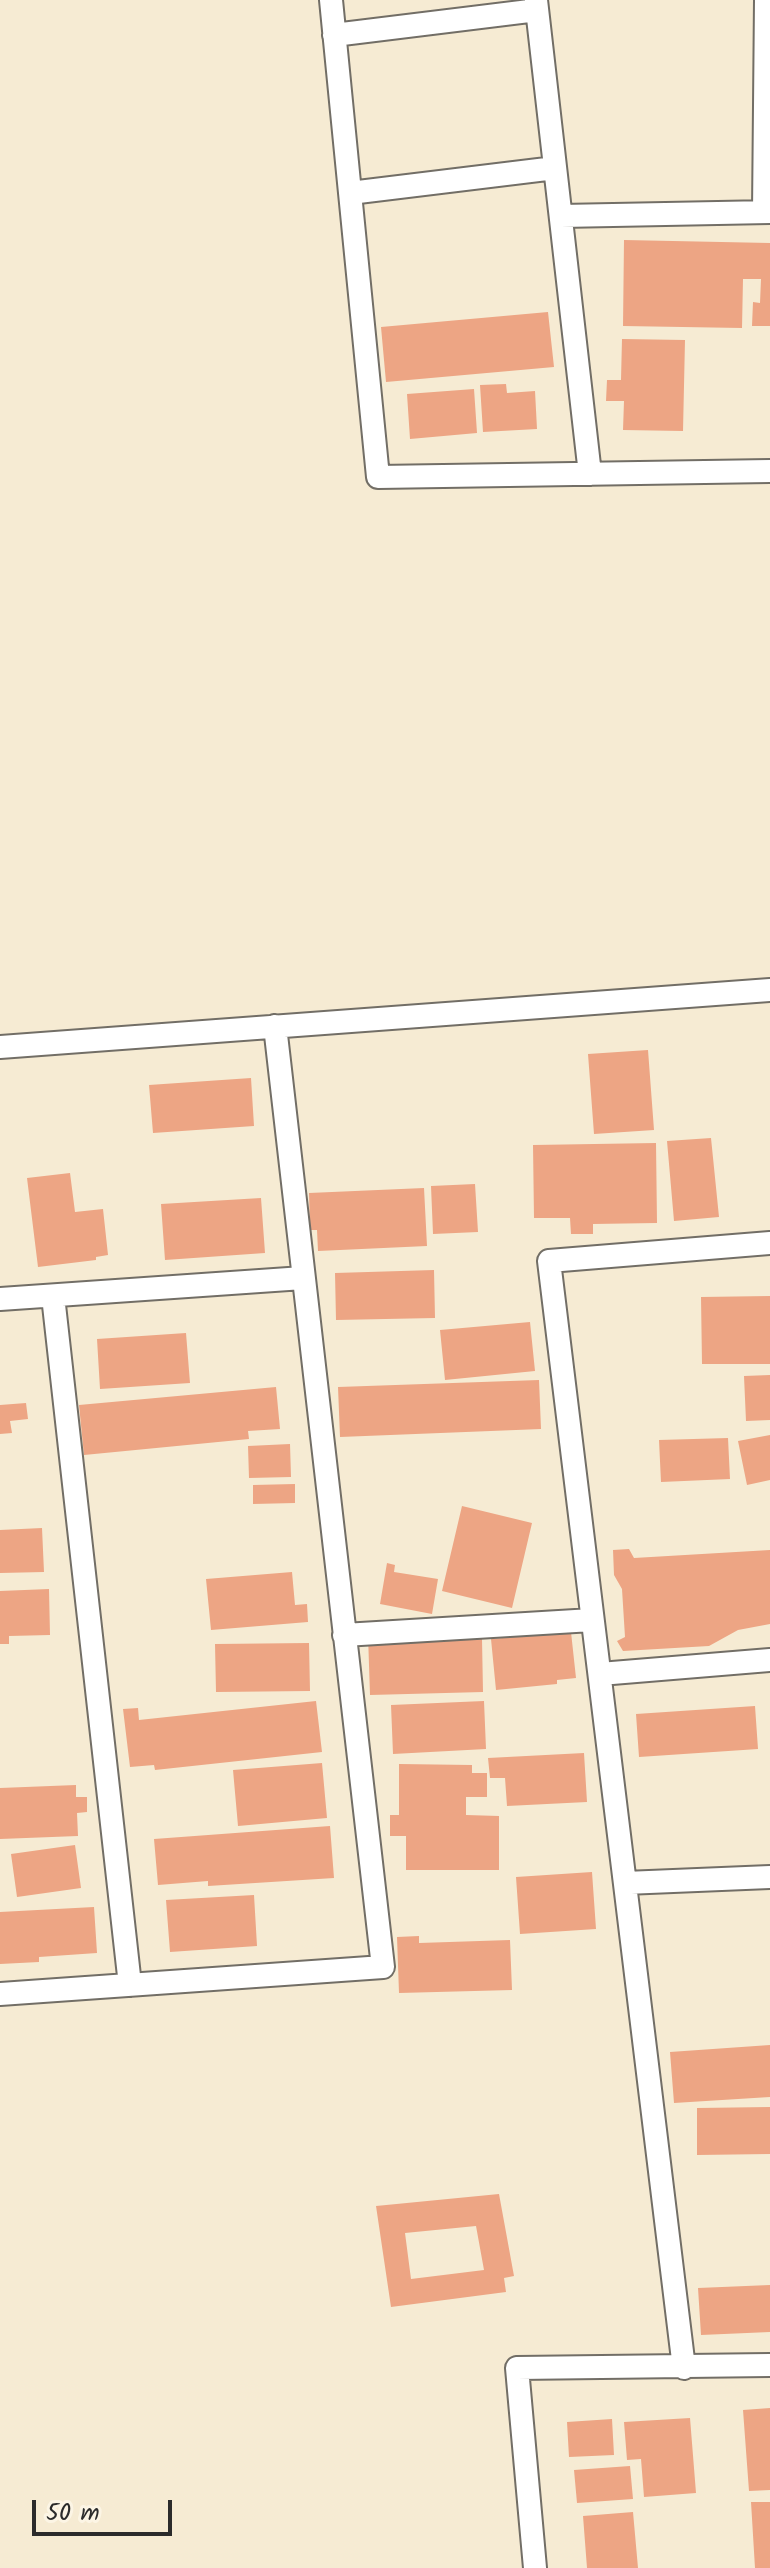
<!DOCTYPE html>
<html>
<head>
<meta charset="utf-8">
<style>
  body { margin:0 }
  #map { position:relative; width:770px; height:2568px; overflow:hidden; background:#f6ebd3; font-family:Kalam,sans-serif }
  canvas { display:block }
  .scale { position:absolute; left:32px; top:2500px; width:140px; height:36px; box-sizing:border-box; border:4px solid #2b2b2b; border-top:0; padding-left:10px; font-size:24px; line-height:28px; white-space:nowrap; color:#2b2b2b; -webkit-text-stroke:6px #fcf5e5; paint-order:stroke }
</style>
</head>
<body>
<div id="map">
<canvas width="770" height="2568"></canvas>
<div class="scale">50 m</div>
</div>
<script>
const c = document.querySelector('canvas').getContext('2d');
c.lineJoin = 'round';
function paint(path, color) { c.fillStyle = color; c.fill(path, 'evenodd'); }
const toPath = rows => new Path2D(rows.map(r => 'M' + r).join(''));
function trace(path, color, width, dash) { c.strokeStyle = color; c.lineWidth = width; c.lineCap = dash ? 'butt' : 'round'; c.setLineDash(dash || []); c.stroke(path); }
const building = toPath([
  [624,240,770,243,770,326,752,326,753,302,760,303,761,279,743,279,742,328,623,326],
  [548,312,554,367,386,382,381,327],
  [622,339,685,340,683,431,623,430,624,401,606,401,607,380,621,380],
  [506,384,507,393,535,391,537,429,483,432,480,385],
  [474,389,477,433,410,439,407,394],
  [648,1050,654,1130,594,1134,588,1054],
  [251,1078,254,1126,153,1133,149,1085],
  [711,1138,719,1217,674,1221,667,1141],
  [656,1143,657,1223,593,1224,593,1234,571,1234,570,1218,534,1218,533,1145],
  [70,1173,75,1212,103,1209,108,1255,96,1257,96,1260,38,1267,27,1178],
  [475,1184,478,1232,433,1234,431,1186],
  [424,1188,427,1246,318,1251,317,1230,310,1230,309,1193],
  [261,1198,265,1253,165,1260,161,1204],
  [434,1270,435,1318,336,1320,335,1273],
  [770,1296,770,1364,702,1364,701,1297],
  [530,1322,535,1371,445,1380,440,1330],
  [186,1333,190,1383,100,1389,97,1339],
  [770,1375,770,1420,746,1421,744,1376],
  [539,1380,541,1429,340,1437,338,1387],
  [276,1387,280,1429,248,1431,249,1439,84,1455,79,1405],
  [26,1403,28,1419,10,1421,12,1433,0,1434,0,1405],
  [770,1435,770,1480,747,1485,738,1441],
  [728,1438,730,1479,661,1482,659,1440],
  [290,1444,291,1477,249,1478,248,1446],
  [295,1484,295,1503,253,1504,253,1485],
  [462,1506,532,1523,512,1608,442,1591],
  [42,1528,44,1572,0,1573,0,1530],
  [629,1549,634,1558,770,1550,770,1624,738,1630,709,1646,623,1651,617,1641,625,1637,622,1589,614,1575,613,1550],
  [387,1563,395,1565,394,1572,438,1579,432,1614,380,1604],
  [292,1572,295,1605,307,1604,308,1622,211,1630,206,1579],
  [49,1589,50,1635,9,1636,9,1644,0,1644,0,1591],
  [571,1632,576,1678,557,1680,557,1684,496,1690,491,1639],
  [368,1635,392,1641,482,1639,483,1692,370,1695],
  [309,1643,310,1691,216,1692,215,1644],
  [316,1701,322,1752,155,1770,154,1765,130,1767,123,1709,138,1708,139,1720],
  [484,1701,486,1749,393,1754,391,1705],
  [755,1706,758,1749,639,1757,636,1714],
  [584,1753,587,1802,507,1806,505,1778,490,1778,488,1758],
  [322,1763,327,1818,238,1826,233,1770],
  [399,1764,472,1765,472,1773,487,1773,487,1797,466,1797,466,1815,499,1816,499,1870,406,1870,406,1836,390,1836,390,1815,399,1815],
  [76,1785,76,1797,87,1797,87,1812,77,1813,78,1836,0,1839,0,1788],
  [330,1826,334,1878,208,1886,208,1881,158,1885,154,1839],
  [75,1845,81,1888,17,1897,11,1854],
  [592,1872,596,1929,520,1934,516,1877],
  [254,1895,257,1946,170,1952,166,1900],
  [94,1907,97,1953,39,1957,39,1962,0,1964,0,1912],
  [419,1936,419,1943,510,1940,512,1990,399,1993,397,1937],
  [770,2045,770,2097,674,2103,670,2052],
  [770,2107,770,2154,697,2155,697,2108],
  [499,2194,514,2276,504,2278,506,2292,391,2307,376,2206],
  [476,2226,484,2270,411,2279,405,2233],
  [770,2285,770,2332,701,2335,698,2288],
  [770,2408,770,2490,749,2491,743,2410],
  [690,2418,696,2493,644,2497,641,2459,627,2460,624,2422],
  [612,2419,614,2455,569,2457,567,2422],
  [630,2466,633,2499,577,2503,574,2470],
  [751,2502,770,2502,770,2568,755,2568],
  [633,2512,638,2568,587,2568,583,2516]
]);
const minor = toPath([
  [331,0,378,477,770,471],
  [536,0,590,474],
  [334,35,537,10],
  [350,193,555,168],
  [764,212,766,0],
  [561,216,770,212],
  [0,1047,770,990],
  [53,1296,130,1985],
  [0,1299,303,1278],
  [344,1635,592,1620],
  [600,1674,770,1660],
  [625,1883,770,1877],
  [0,1994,383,1967,275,1026],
  [684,2368,549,1261,770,1243],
  [535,2568,517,2368,770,2365]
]);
paint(building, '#eda584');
trace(minor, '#726e66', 26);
trace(minor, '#fff', 22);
</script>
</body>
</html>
